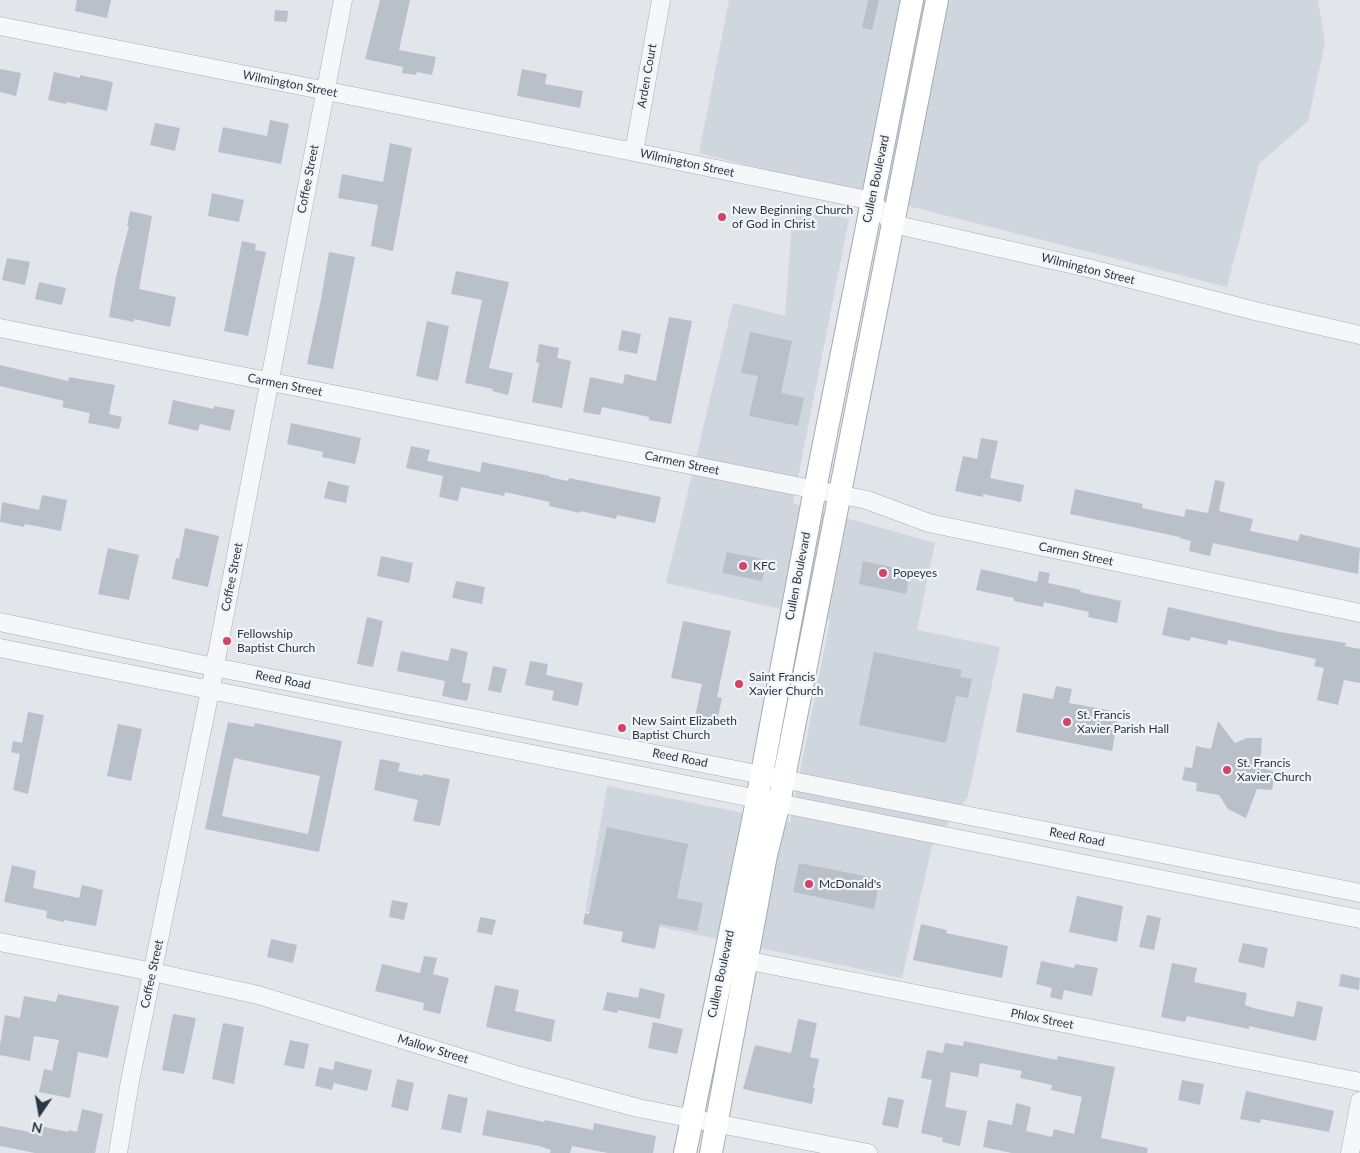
<!DOCTYPE html>
<html>
<head>
<meta charset="utf-8">
<style>
  body { margin:0 }
  #map { position:relative; width:1360px; height:1153px; overflow:hidden; background:#e2e6eb; font-family:Lato,sans-serif }
  canvas { display:block }
  .north { position:absolute; left:15px; top:1088px; width:50px; height:50px; -webkit-text-stroke:4px #f2f5f8; paint-order:stroke; rotate:192deg; font-size:14px; font-weight:700; line-height:20px; text-align:center; color:#293644 }
  .north::after { content:''; display:block; margin:auto; width:18px; height:22px; background:#293644; clip-path:polygon(50% 0,100% 100%,50% 72%,0 100%) }
</style>
</head>
<body>
<div id="map">
<canvas width="1360" height="1153"></canvas>
<div class="north">N</div>
</div>
<script>
const c = document.querySelector('canvas').getContext('2d');
c.lineJoin = 'round';
function paint(path, color) { c.fillStyle = color; c.fill(path, 'evenodd'); }
const toPath = rows => new Path2D(rows.map(r => 'M' + r).join(''));
function trace(path, color, width, dash) { c.strokeStyle = color; c.lineWidth = width; c.lineCap = dash ? 'butt' : 'round'; c.setLineDash(dash || []); c.stroke(path); }
function write(font, color, halo, rows, align = 'center') {
  c.font = font + ' Lato,sans-serif'; c.lineWidth = 4.5; c.setLineDash([]); c.textBaseline = 'middle'; c.strokeStyle = halo; c.fillStyle = color; for (const [text, x, y, turn = 0] of rows) {
    c.save(); c.translate(x, y); c.rotate((+turn || 0) * Math.PI / 180); c.textAlign = isNaN(turn) ? turn : align; if (halo) c.strokeText(text, 0, 0); c.fillText(text, 0, 0); c.restore();
  }
}
const built = toPath([
  [729,0,1318,0,1325,43,1308,121,1259,164,1227,287,699,153],
  [793,207,849,219,793,503,935,543,917,630,1000,647,968,796,932,846,902,978,585,911,607,786,790,822,830,620,666,583,733,303,785,316]
]);
const building = toPath([
  [77,0,111,0,107,18,75,11],
  [380,0,410,0,399,50,436,57,432,75,417,72,416,75,402,73,403,67,365,59],
  [868,0,879,0,872,30,862,28],
  [275,10,288,11,287,22,274,21],
  [0,69,21,73,16,96,0,92],
  [522,69,547,74,545,84,583,91,580,108,517,96],
  [54,72,80,78,80,75,113,82,107,111,67,102,66,104,48,100],
  [270,120,289,124,281,164,218,152,223,127,267,136],
  [155,123,180,128,175,151,150,145],
  [390,143,412,148,393,251,371,246,378,205,338,198,342,174,383,182],
  [212,193,244,200,239,222,208,216],
  [130,211,152,216,139,289,176,297,170,327,134,319,134,322,109,317,116,277,129,226,127,226],
  [242,241,256,244,255,250,266,252,248,336,224,331],
  [329,252,355,257,333,369,307,364,321,299],
  [7,258,30,262,25,285,2,280],
  [456,271,509,282,489,368,513,373,508,395,492,391,493,389,465,383,482,300,451,294],
  [39,282,66,288,62,305,35,299],
  [669,317,692,321,671,424,649,420,649,417,602,407,600,415,583,412,590,377,623,384,625,374,656,381],
  [427,321,449,326,438,381,416,376],
  [622,330,641,334,637,354,618,350],
  [750,332,792,341,781,393,804,398,798,426,749,416,758,376,741,373],
  [539,344,559,348,557,358,571,361,562,408,532,402,539,363,536,362],
  [0,365,68,381,69,377,115,385,109,414,122,417,119,429,88,423,90,413,62,407,64,401,0,386],
  [173,400,214,409,214,406,235,410,230,431,200,424,198,431,168,424],
  [291,423,361,438,355,464,322,457,323,452,287,444],
  [981,438,998,441,990,478,1024,485,1021,502,983,494,983,497,955,491,963,456,977,459],
  [411,446,430,450,427,461,480,472,482,462,550,476,549,477,568,481,569,478,661,497,655,523,617,515,616,519,580,511,580,513,549,506,550,502,505,492,504,496,461,487,458,501,439,497,443,476,406,468],
  [1215,480,1225,482,1219,511,1253,519,1250,531,1298,541,1300,534,1360,548,1358,574,1213,543,1210,556,1189,551,1191,541,1180,538,1180,537,1070,514,1075,489,1143,504,1142,508,1184,517,1186,509,1208,513],
  [328,481,349,486,346,503,324,498],
  [42,495,67,500,61,531,25,524,24,527,0,522,2,502,39,510],
  [185,528,219,536,208,587,172,579,176,558,179,559],
  [108,548,139,555,129,600,98,594],
  [727,552,767,560,762,581,722,573],
  [381,556,413,563,409,583,377,576],
  [863,561,910,571,906,594,859,584],
  [981,569,1037,582,1039,571,1050,573,1048,583,1081,590,1080,592,1121,601,1117,623,1088,617,1089,612,1044,602,1043,607,1014,601,1014,598,976,590],
  [456,581,485,587,482,604,452,598],
  [1168,607,1280,632,1346,643,1345,646,1360,649,1360,683,1344,680,1338,705,1317,700,1324,668,1314,666,1316,659,1228,640,1227,645,1191,637,1190,641,1162,635],
  [367,617,383,621,373,667,357,664],
  [683,621,731,631,717,697,722,698,716,726,694,721,702,684,671,678],
  [451,648,468,652,462,682,471,684,467,701,442,696,445,681,397,671,401,651,448,661],
  [874,652,962,670,960,677,972,679,968,698,956,696,946,743,859,725],
  [530,661,548,664,546,675,583,683,578,706,552,700,554,691,525,685],
  [493,666,507,669,501,693,488,690],
  [1056,686,1072,689,1069,703,1119,712,1112,751,1016,732,1023,693,1053,699],
  [28,712,44,715,28,794,13,790,20,754,11,752,13,741,22,743],
  [1218,721,1235,743,1247,738,1262,738,1260,765,1275,773,1272,790,1257,789,1246,818,1228,809,1219,795,1196,791,1197,783,1182,780,1185,767,1192,768,1196,746,1211,749],
  [228,722,254,727,255,723,342,741,319,852,205,829],
  [234,758,320,776,308,834,222,816],
  [118,724,142,729,131,781,107,776],
  [380,759,400,763,398,771,423,776,423,774,450,779,440,826,413,821,418,800,374,790],
  [607,827,688,844,677,898,703,903,697,931,660,924,655,949,621,942,623,932,583,924,585,913,589,914],
  [799,863,880,879,874,909,793,892],
  [12,865,36,871,33,888,79,898,82,885,103,890,96,926,64,920,64,922,46,918,47,911,4,902],
  [1077,896,1123,906,1117,942,1069,932],
  [392,900,408,903,404,920,389,917],
  [1147,915,1161,918,1154,950,1139,947],
  [480,917,496,920,492,935,477,932],
  [921,924,947,930,946,933,1008,946,1002,978,913,960],
  [271,939,297,945,293,963,267,957],
  [1243,943,1268,948,1264,968,1238,962],
  [424,956,437,958,433,974,449,978,440,1014,423,1010,424,1003,375,991,382,964,420,973],
  [1041,961,1074,968,1075,964,1098,968,1092,996,1064,990,1062,1000,1050,997,1052,988,1036,984],
  [1172,963,1197,968,1194,982,1247,993,1245,1005,1253,1008,1294,1017,1297,1001,1323,1007,1316,1041,1249,1026,1249,1029,1187,1016,1185,1022,1161,1017],
  [1341,974,1360,978,1359,990,1339,986],
  [495,985,519,990,515,1011,555,1020,551,1042,486,1027],
  [640,988,665,994,660,1019,618,1010,617,1013,603,1010,607,992,638,998],
  [58,994,119,1006,108,1058,78,1052,70,1098,39,1092,44,1069,52,1071,59,1040,34,1036,30,1061,0,1055,0,1045,5,1015,20,1018,24,996,56,1002],
  [173,1014,196,1018,184,1074,162,1070],
  [798,1019,817,1023,810,1057,819,1059,813,1088,815,1088,812,1104,743,1089,755,1045,791,1053],
  [653,1022,683,1029,677,1054,648,1048],
  [223,1023,244,1027,234,1084,212,1079],
  [290,1040,309,1044,304,1069,284,1065],
  [964,1041,1057,1060,1058,1056,1115,1067,1101,1138,1148,1148,1147,1153,1012,1153,983,1147,988,1120,1012,1125,1016,1103,1031,1107,1026,1131,1052,1137,1054,1129,1074,1134,1082,1097,1051,1090,1052,1085,1020,1078,1022,1071,980,1063,978,1077,951,1072,945,1107,967,1111,960,1146,942,1142,943,1138,921,1133,932,1080,921,1078,927,1050,943,1053,945,1043,963,1046],
  [335,1061,372,1070,367,1091,334,1083,332,1090,315,1086,319,1067,333,1070],
  [397,1079,414,1083,408,1111,391,1107],
  [1182,1080,1204,1084,1200,1105,1178,1100],
  [1246,1091,1334,1111,1329,1132,1261,1119,1260,1123,1240,1119],
  [448,1094,468,1098,461,1133,441,1129],
  [888,1097,904,1100,898,1128,882,1125],
  [82,1109,103,1114,95,1153,35,1153,0,1146,0,1126,34,1133,36,1125,68,1132,69,1130,77,1132],
  [487,1110,544,1122,545,1120,593,1130,594,1123,656,1136,653,1153,608,1153,572,1146,570,1153,550,1153,551,1150,539,1146,482,1135]
]);
const minor = toPath([
  [0,26,634,152,872,201,893,224,1088,268,1255,311,1360,335],
  [634,152,661,0],
  [0,328,867,500,929,523,1360,613],
  [0,622,214,667,1360,893],
  [0,648,1360,919],
  [0,942,153,972,258,995,520,1076,638,1108,868,1153],
  [735,958,1360,1082],
  [118,1153,130,1081,210,691,343,0],
  [1350,1153,1360,1101]
]);
const major = toPath([
  [685,1153,755,811,815,489,912,0],
  [711,1153,766,855,779,803,937,0]
]);
const markers = [
  [722,217,5,"#d34468"],
  [743,566,5,"#d34468"],
  [883,573,5,"#d34468"],
  [227,641,5,"#d34468"],
  [739,684,5,"#d34468"],
  [1067,722,5,"#d34468"],
  [622,728,5,"#d34468"],
  [1227,770,5,"#d34468"],
  [809,884,5,"#d34468"]
];
const streetNames = [
  ["Arden Court",647,76,-80],
  ["Wilmington Street",290,84,11],
  ["Wilmington Street",687,163,12],
  ["Coffee Street",308,179,-79],
  ["Cullen Boulevard",876,179,-78],
  ["Wilmington Street",1088,269,14],
  ["Carmen Street",285,385,11],
  ["Carmen Street",682,463,12],
  ["Carmen Street",1076,554,12],
  ["Cullen Boulevard",798,576,-79],
  ["Coffee Street",232,577,-79],
  ["Reed Road",283,680,11],
  ["Reed Road",680,758,11],
  ["Reed Road",1077,837,11],
  ["Coffee Street",152,974,-78],
  ["Cullen Boulevard",721,974,-78],
  ["Phlox Street",1042,1019,11],
  ["Mallow Street",433,1049,17]
];
const poiNames = [
  ["New Beginning Church",732,210],
  ["of God in Christ",732,224],
  ["KFC",753,566],
  ["Popeyes",893,573],
  ["Fellowship",237,634],
  ["Baptist Church",237,648],
  ["Saint Francis",749,677],
  ["Xavier Church",749,691],
  ["St. Francis",1077,715],
  ["Xavier Parish Hall",1077,729],
  ["New Saint Elizabeth",632,721],
  ["Baptist Church",632,735],
  ["St. Francis",1237,763],
  ["Xavier Church",1237,777],
  ["McDonald's",819,884]
];
paint(built, '#d0d6dd');
paint(building, '#b9c0c9');
trace(minor, '#a7aeb6', 19);
trace(major, '#a1acb7', 24);
trace(minor, '#f5f7f9', 18);
trace(major, '#fff', 22);
for (const [x, y, r, color] of markers) { const dot = new Path2D(); dot.arc(x, y, r, 0, 2 * Math.PI); c.fillStyle = color; c.fill(dot); trace(dot, '#f2f5f8', 2); }
write('12px', '#293644', '#f2f5f8', streetNames);
write('12px', '#293644', '#f2f5f8', poiNames, 'left');
</script>
</body>
</html>
